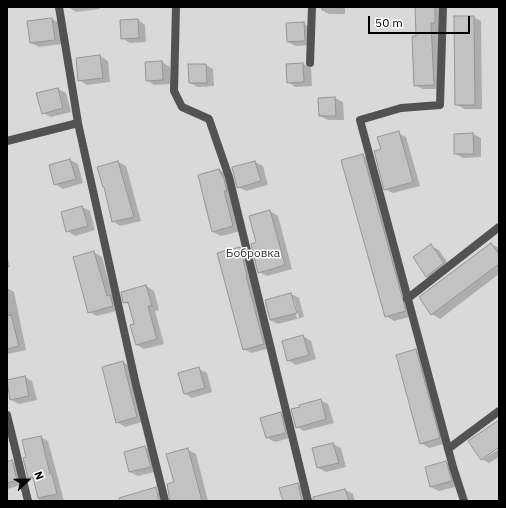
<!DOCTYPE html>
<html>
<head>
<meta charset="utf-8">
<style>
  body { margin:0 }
  #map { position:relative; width:506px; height:508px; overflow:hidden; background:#fff; font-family:"IBM Plex Sans",sans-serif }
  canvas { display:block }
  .frame { position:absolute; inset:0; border:8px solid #000; pointer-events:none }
  .north { position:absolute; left:8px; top:460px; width:40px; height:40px; -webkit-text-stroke:3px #fff; paint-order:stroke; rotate:68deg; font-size:11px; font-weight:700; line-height:16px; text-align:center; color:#000 }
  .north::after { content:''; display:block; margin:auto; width:14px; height:18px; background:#000; clip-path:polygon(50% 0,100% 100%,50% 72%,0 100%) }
  .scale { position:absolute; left:368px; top:16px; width:102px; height:18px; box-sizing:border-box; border:2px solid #000; border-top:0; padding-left:5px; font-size:12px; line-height:14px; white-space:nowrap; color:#000; -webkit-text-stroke:3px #fff; paint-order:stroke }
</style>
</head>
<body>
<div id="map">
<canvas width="506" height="508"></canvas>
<div class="frame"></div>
<div class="north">N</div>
<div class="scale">50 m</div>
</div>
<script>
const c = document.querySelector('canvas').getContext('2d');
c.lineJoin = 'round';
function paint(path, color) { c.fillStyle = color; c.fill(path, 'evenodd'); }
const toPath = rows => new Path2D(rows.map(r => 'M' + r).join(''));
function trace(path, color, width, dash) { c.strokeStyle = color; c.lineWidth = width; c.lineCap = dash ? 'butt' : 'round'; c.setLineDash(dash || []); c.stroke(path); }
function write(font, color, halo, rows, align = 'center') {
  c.font = font + ' "IBM Plex Sans",sans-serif'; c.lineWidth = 3; c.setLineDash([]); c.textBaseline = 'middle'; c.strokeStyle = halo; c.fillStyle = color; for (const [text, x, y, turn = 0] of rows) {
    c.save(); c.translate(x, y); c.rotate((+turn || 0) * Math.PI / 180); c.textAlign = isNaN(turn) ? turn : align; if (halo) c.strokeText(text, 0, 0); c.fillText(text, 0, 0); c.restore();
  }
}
const green = toPath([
  [7,7,499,7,499,501,7,501]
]);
const shadow = toPath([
  [68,7,99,7,100,9,76,12],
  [321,7,345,7,345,14,329,14,321,10],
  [416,7,441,7,441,89,423,89,415,85],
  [473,17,481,21,482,109,464,109,456,104],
  [52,19,60,23,62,44,39,47,31,43],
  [138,20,145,25,146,42,130,43,122,38],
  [303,23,311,28,312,45,296,46,288,42],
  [100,56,108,61,110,82,87,85,79,80],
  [162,62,170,67,171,84,154,85,147,80,146,63],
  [303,64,311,68,312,86,295,87,288,82],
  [206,65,213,69,214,86,198,87,190,83],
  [58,89,66,93,71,112,51,117,43,113],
  [335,98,343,102,344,120,328,120,320,116],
  [398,133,406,137,420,186,393,193,385,189],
  [473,134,481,138,481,157,463,158,455,153],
  [363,155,371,160,413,316,394,321,386,316],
  [70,160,78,164,83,183,63,189,55,184],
  [118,162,126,166,141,221,120,226,113,221,105,187],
  [255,162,263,166,268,185,246,191,238,187],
  [219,170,227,174,241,231,221,236,213,232,199,175],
  [82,207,90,211,95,230,75,236,67,231],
  [270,211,278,216,292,269,267,276,259,272,257,243],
  [491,244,499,248,499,274,440,319,432,314],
  [431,246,439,250,451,268,435,281,427,276],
  [240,248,248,252,271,348,251,353,244,349,218,254],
  [94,252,102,257,113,298,120,310,97,316,89,312],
  [7,255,10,267,7,268],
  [146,286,154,291,159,310,155,311,164,344,144,349,137,345,135,325,130,305,124,302],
  [7,288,14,292,26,350,8,354],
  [291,294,299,298,304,317,278,324,270,320],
  [292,299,294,299,299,318,297,318],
  [303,336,311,341,316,359,296,365,288,360],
  [416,351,423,355,447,443,429,448,421,443],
  [123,362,131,367,145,421,125,427,117,422],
  [199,369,207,373,212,392,192,398,184,393],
  [25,377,32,381,37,400,19,404,11,400,7,381],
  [320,400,328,404,334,423,304,431,297,427],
  [281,413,288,418,293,437,275,442,267,438],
  [499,421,499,446,483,457,483,459,499,449,499,457,489,463,481,459],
  [40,437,48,441,64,501,39,501,34,480,29,477,27,458],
  [333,444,341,448,346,467,326,472,318,468,313,449],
  [145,447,153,452,158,471,138,476,130,472,125,453],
  [188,450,196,454,208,501,180,501,175,483],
  [12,461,20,466,25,484,7,489,7,463],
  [446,462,453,467,459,486,439,491,431,487,426,468],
  [298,484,306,489,309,501,284,501],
  [153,489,161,494,163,501,137,501],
  [345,490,353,494,355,501,327,501]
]);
const building = toPath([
  [415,7,435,7,435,23,431,23,434,85,414,86,412,36,416,36,415,7],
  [454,16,474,16,475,105,455,105,454,16],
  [52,18,55,40,30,43,27,21,52,18],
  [138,19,139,38,121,39,120,20,138,19],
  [304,22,305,41,287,42,286,23,304,22],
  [100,55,103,78,78,81,76,58,100,55],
  [162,61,163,80,146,81,145,62,162,61],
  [303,63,304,82,287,83,286,64,303,63],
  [188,64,206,64,207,83,189,83,188,64],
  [58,88,63,108,42,114,36,93,58,88],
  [335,97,336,116,319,116,318,98,335,97],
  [399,131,413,182,384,190,374,151,381,149,377,137,399,131],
  [473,133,474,154,454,154,454,134,473,133],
  [363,154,406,311,385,317,341,160,363,154],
  [70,159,76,179,54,185,49,165,70,159],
  [118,161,134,217,112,222,104,187,103,187,97,167,118,161],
  [255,161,261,181,237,188,232,167,255,161],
  [219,169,224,179,227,191,224,191,233,226,212,232,198,175,219,169],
  [82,206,88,226,66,232,61,212,82,206],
  [270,210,285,265,258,273,251,244,256,242,249,216,270,210],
  [491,243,499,254,499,264,431,315,419,297,491,243],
  [431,244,444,263,426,277,413,257,431,244],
  [240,247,247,276,246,276,264,344,243,350,217,253,240,247],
  [94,251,107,296,110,295,113,306,88,313,73,257,94,251],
  [146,285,152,306,148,306,157,339,136,345,130,325,134,324,128,302,123,303,121,292,146,285],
  [291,293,297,313,270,320,265,300,291,293],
  [11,315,19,346,7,349,7,316,11,315],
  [303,335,309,355,287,361,282,341,303,335],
  [416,349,440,438,420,444,396,355,416,349],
  [123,361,137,417,116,423,102,367,123,361],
  [199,367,205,388,184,394,178,373,199,367],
  [25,376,29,396,10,400,7,380,25,376],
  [321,399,326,419,296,428,291,409,300,407,299,405,321,399],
  [281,412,286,433,266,438,260,418,281,412],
  [499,420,499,447,481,460,468,441,499,420],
  [41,436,50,474,52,474,57,494,38,498,33,477,28,478,23,458,26,457,22,440,41,436],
  [333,443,339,463,317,468,312,448,333,443],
  [145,446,151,467,129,472,124,452,145,446],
  [188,448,202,501,170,501,167,484,174,482,166,454,188,448],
  [12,460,17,480,7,483,7,462,12,460],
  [446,461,452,481,430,487,425,467,446,461],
  [298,483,302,501,283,501,279,488,298,483],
  [156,487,159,501,119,501,119,498,156,487],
  [345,489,349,501,313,501,313,497,345,489]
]);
const service = toPath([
  [7,415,28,501]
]);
const minor = toPath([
  [59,7,78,123,136,385,165,501],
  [176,7,174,91,182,107,209,119,229,177,308,501],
  [443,7,440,105,401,108,360,120,453,467,464,501],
  [310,63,312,7],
  [7,141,78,123],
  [407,299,499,227],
  [448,449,499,411]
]);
const parkNames = [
  ["Бобровка",253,254]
];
paint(green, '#d9d9d9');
paint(shadow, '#0003');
paint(building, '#c2c2c2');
trace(building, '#969696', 1);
trace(service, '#525252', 8);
trace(minor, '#525252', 8);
write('12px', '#303030', '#fff', parkNames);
</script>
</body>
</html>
